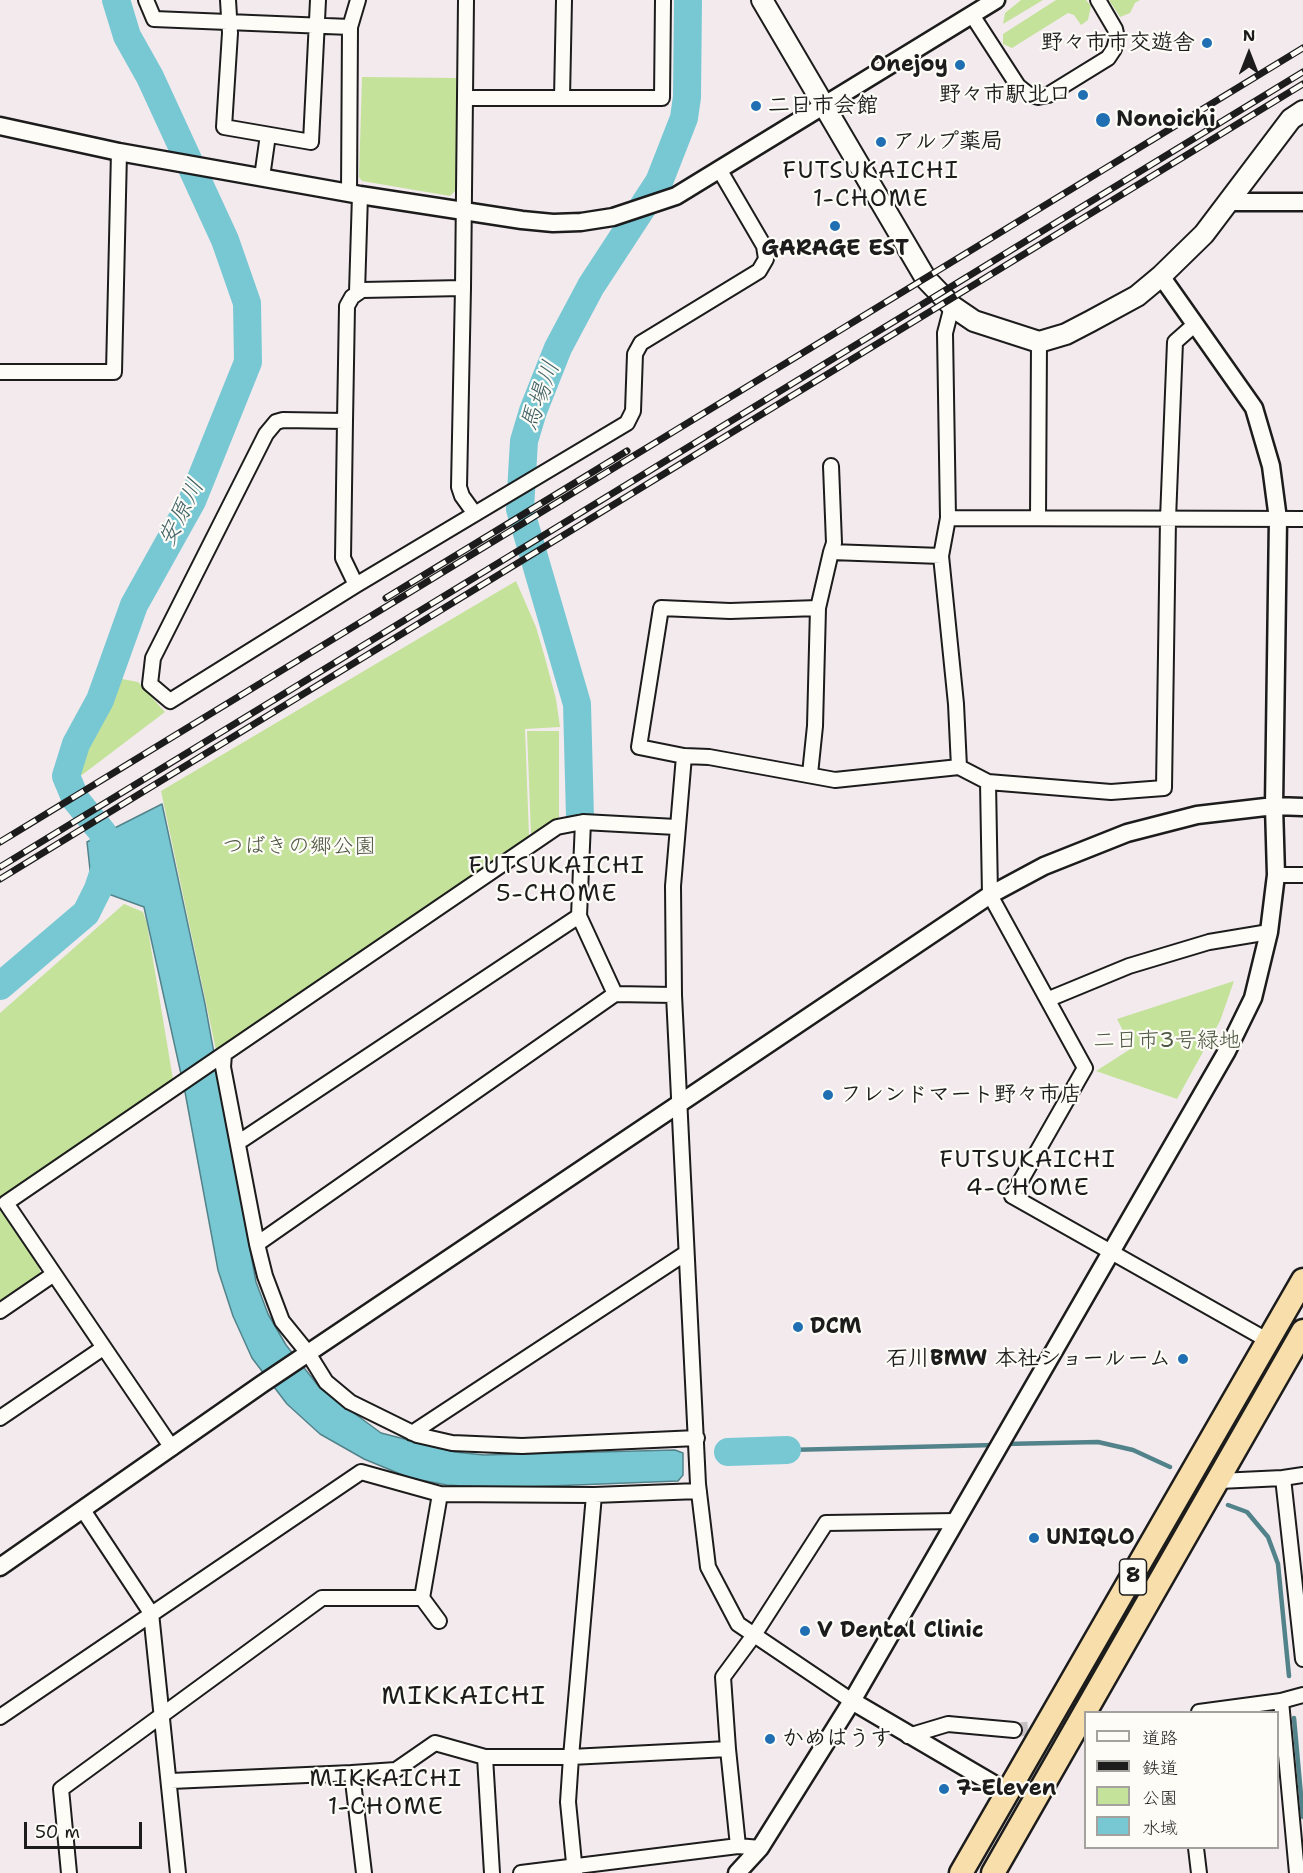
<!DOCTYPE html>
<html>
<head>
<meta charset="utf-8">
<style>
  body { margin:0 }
  #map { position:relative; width:1303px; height:1873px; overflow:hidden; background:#f3eaee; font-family:"Shantell Sans","Klee One",sans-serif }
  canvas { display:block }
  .legend { position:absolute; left:1084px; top:1711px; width:195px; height:138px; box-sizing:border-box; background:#fdfcf7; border:2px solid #a3a29f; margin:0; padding:8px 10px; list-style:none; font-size:18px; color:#1c1c1c }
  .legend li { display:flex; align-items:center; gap:12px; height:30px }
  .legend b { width:30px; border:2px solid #a3a29f }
  .north { position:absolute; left:1219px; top:24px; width:60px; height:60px; -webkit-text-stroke:4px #fdfcf7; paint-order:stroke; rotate:0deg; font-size:16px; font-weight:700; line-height:24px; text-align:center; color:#1c1c1c }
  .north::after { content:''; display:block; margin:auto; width:21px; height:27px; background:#1c1c1c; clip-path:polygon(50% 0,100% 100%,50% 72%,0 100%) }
  .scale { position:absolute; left:24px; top:1822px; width:118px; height:27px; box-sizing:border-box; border:3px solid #1c1c1c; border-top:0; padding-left:8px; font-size:18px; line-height:21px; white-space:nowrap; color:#1c1c1c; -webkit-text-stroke:4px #fdfcf7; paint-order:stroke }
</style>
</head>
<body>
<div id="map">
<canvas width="1303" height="1873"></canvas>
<ul class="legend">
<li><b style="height:8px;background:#fdfcf7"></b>道路</li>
<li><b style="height:8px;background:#1c1c1c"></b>鉄道</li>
<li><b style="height:16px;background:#c4e29a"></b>公園</li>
<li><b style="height:16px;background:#78c8d4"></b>水域</li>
</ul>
<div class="north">N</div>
<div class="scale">50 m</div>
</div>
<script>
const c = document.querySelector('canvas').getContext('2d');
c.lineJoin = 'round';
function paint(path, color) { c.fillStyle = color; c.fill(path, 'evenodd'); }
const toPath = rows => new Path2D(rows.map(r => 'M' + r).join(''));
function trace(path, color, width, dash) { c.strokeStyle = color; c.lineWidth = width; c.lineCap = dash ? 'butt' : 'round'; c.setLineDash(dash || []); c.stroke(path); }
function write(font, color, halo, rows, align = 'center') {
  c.font = font + ' "Shantell Sans","Klee One",sans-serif'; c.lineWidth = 4.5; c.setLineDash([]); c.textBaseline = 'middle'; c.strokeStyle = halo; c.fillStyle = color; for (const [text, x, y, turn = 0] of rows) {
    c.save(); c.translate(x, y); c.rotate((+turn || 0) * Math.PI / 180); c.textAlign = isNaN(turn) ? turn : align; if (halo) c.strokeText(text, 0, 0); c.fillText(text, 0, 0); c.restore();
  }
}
const green = toPath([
  [1021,0,1043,0,1003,24,1005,13],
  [1056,0,1086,0,1091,6,1088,20,1081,25,1074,15,1068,13,1012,48,1003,44,1003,34],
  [1109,0,1140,0,1135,3,1130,13,1120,17],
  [362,77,458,78,458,188,450,196,362,181,359,177],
  [516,581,536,627,545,658,556,699,560,727,525,729,529,836,216,1050,161,791],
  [117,678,138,682,165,712,78,778,78,760,106,709],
  [527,731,559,731,559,818,531,834],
  [124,904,143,912,147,924,173,1079,0,1198,0,1013],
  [1234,981,1220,1021,1177,1099,1096,1071,1132,1048,1117,1019],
  [0,1210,39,1266,41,1276,0,1304]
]);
const water = toPath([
  [162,804,205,1004,256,1282,268,1314,286,1345,320,1388,381,1433,455,1452,484,1455,675,1450,683,1453,683,1475,678,1481,498,1488,447,1485,410,1478,364,1459,320,1434,287,1404,252,1358,233,1316,218,1270,185,1092,144,907,92,888,87,842,162,804]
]);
const stream = toPath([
  [1004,1444,1098,1442,1133,1450,1170,1467],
  [787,1450,995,1445],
  [1228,1505,1247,1512,1268,1537,1278,1564,1289,1676],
  [1294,1718,1303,1817]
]);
const river = toPath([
  [580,817,577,704,520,509,524,441,533,411,558,348,591,286,659,182,684,118,687,97,688,0],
  [0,986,86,913,98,889,106,865,103,833,76,800,66,776,76,744,100,700,134,605,192,501,248,362,247,303,225,240,150,77,127,36,116,0],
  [728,1452,787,1450]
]);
const minorTunnel = toPath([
  [1014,1730,1083,1724]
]);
const minor = toPath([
  [146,0,154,19,350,27],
  [228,0,230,33,224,127,311,142,318,0],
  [466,0,463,288,362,290,352,297,347,306,345,421,283,420,276,422,266,434,153,658,150,684,170,701,356,585,627,423,633,411,635,354,641,343,759,271,766,259,764,246,719,169],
  [972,15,1018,86,1028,94,1038,97,1048,95,1108,58,1114,49,1117,38,1115,29,1098,0],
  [465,98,662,98,663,0],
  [562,98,564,0],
  [262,177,268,135],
  [349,193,350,27,358,0],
  [463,288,459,487,462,496,475,514],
  [357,292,360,195],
  [0,372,114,372,119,152],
  [345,421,343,558,356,585],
  [831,466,834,543,831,552],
  [948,518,1303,519],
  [1038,518,1039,342],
  [941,556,956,704,959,767],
  [684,756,639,747,661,608,730,611,818,608],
  [810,774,815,726,818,608,831,552,941,556,948,518,945,333,952,306],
  [988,782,990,895,1085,1068,1012,1196,1267,1340],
  [676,827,583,822,579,916,615,994,257,1244,265,1276,282,1321,308,1353,326,1382,350,1402,417,1435,452,1443,522,1446,697,1438],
  [1276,875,1303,875],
  [615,994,674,995],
  [1049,999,1129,966,1209,942,1269,932],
  [239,1142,579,916],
  [257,1244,223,1067,224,1054,557,827,583,822],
  [0,1311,54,1274],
  [0,1418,103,1348],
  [412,1433,686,1253],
  [172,1448,6,1203,224,1054],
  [1283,1478,1303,1475],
  [1219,1481,1283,1478,1303,1659],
  [83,1510,151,1613,178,1873],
  [439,1621,422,1598,440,1494],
  [852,1701,738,1624,708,1567,698,1484,674,995,673,886,684,756,709,757,835,780,959,767,988,782,1111,792,1164,788,1168,519,1175,342,1193,326],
  [1281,1701,1297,1873],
  [1199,1712,1281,1701,1303,1695],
  [0,1717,361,1472,440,1494,594,1495,699,1491],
  [908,1736,948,1724,1014,1730],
  [728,1749,738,1846],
  [485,1757,492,1873],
  [171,1781,352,1773],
  [1196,1848,1199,1873],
  [69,1873,61,1789,322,1598,422,1598],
  [364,1873,352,1773,396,1770,435,1743,485,1757,571,1757,594,1495],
  [521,1873,738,1846,760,1848],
  [575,1873,568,1802,571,1757,728,1749,723,1677,754,1635,826,1523,956,1521]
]);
const tertiary = toPath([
  [0,126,119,152,360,195,522,220,553,223,581,222,613,217,676,196,996,0],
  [1229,202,1303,202],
  [0,1567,262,1384,990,895,1044,866,1127,833,1197,815,1274,806,1303,807],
  [852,1701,1009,1793],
  [737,1873,760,1848,852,1701,1227,1051,1253,998,1269,932,1276,875,1274,806,1278,519,1271,466,1254,408,1161,276]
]);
const secondary = toPath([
  [762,0,926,279,952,306,974,321,1039,342,1066,334,1091,321,1137,296,1161,276,1204,234,1291,119,1303,111]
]);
const trunk = toPath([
  [961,1873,1303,1280],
  [993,1873,1303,1331]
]);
const rail = toPath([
  [386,598,627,451],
  [0,842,1303,48],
  [0,867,1303,72],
  [0,879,1303,84]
]);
const markers = [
  [1207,43,6,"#1f6fb2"],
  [960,65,6,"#1f6fb2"],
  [1083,95,6,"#1f6fb2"],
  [756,106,6,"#1f6fb2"],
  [1103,120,8,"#1f6fb2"],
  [881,142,6,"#1f6fb2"],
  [835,226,6,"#1f6fb2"],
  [828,1095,6,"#1f6fb2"],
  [798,1327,6,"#1f6fb2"],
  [1183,1359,6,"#1f6fb2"],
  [1034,1538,6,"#1f6fb2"],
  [805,1631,6,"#1f6fb2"],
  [770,1739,6,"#1f6fb2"],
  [944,1789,6,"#1f6fb2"]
];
const shields = [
  [1133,1577,27]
];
const shieldNames = [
  ["8",1133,1577]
];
const poiNames = [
  ["野々市市交遊舎",1195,43,"right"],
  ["Onejoy",948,65,"right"],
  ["野々市駅北口",1071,95,"right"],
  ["二日市会館",768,106],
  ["Nonoichi",1116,120],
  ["アルプ薬局",893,142],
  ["GARAGE EST",835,249,"center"],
  ["フレンドマート野々市店",840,1095],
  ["DCM",810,1327],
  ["石川BMW 本社ショールーム",1171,1359,"right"],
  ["UNIQLO",1046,1538],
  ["V Dental Clinic",817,1631],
  ["かめはうす",782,1739],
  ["7-Eleven",956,1789]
];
const parkNames = [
  ["つばきの郷公園",299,847],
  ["二日市3号緑地",1167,1041]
];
const neighbourhoodNames = [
  ["FUTSUKAICHI",871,172],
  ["1-CHOME",871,200],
  ["FUTSUKAICHI",557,867],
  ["5-CHOME",557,895],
  ["FUTSUKAICHI",1028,1161],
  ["4-CHOME",1028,1189],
  ["MIKKAICHI",386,1780],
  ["1-CHOME",386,1808]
];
const waterNames = [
  ["馬場川",541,396,-70],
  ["安原川",182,513,-63]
];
const quarterNames = [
  ["MIKKAICHI",464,1697]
];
paint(green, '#c4e29a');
paint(water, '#78c8d4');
trace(water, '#53838a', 1.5);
trace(stream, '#53838a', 4.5);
trace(river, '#78c8d4', 28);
trace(minorTunnel, '#c8c1c4', 14, [14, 7]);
trace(minor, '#1c1c1c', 18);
trace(tertiary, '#1c1c1c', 21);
trace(secondary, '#1c1c1c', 24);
trace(trunk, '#1c1c1c', 27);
trace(minor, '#fdfcf7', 14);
trace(tertiary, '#fdfcf7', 16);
trace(secondary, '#fdfcf7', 20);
trace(trunk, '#f8deab', 22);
trace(rail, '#1c1c1c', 7);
trace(rail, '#fdfcf7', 4.5, [14]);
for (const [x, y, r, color] of markers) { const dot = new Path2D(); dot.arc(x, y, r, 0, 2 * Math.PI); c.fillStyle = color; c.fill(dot); trace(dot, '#fdfcf7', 2); }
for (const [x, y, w] of shields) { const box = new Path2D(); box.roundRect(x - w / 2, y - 18, w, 36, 4.5); c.fillStyle = '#fdfcf7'; c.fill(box); trace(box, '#1c1c1c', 1.5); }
write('bold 21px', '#1c1c1c', null, shieldNames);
write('bold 22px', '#1c1c1c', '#fdfcf7', poiNames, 'left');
write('22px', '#4e5742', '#fdfcf7', parkNames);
c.letterSpacing = '1.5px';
write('24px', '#1c1c1c', '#fdfcf7', neighbourhoodNames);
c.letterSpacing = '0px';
write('italic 24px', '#416166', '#fdfcf7', waterNames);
c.letterSpacing = '1.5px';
write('26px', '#1c1c1c', '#fdfcf7', quarterNames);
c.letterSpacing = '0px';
</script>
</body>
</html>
